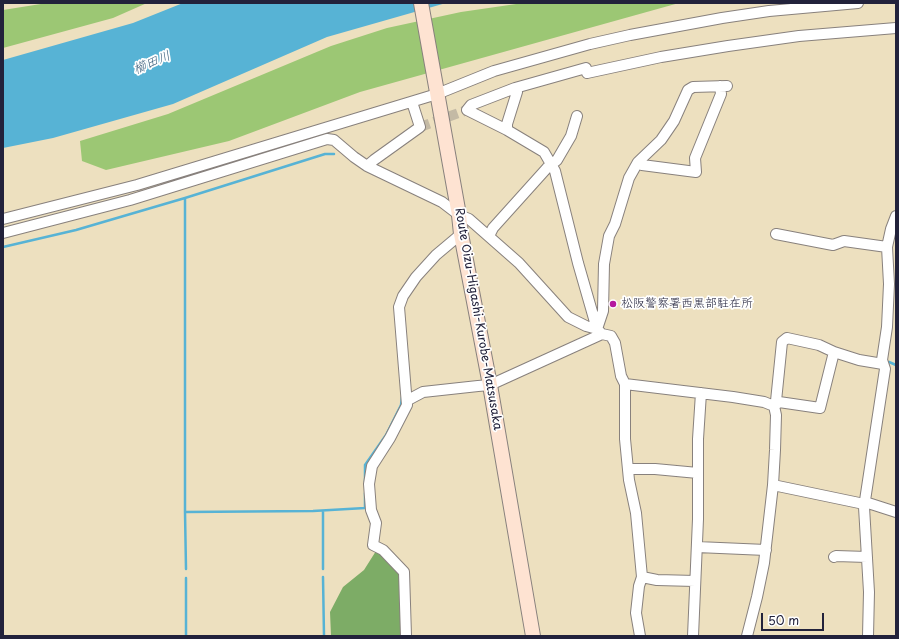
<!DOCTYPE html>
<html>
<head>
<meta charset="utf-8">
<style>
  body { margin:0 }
  #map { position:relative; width:899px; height:639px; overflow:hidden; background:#ede0bf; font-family:"Playpen Sans",sans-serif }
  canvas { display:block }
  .frame { position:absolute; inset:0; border:4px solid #22223b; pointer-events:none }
  .scale { position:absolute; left:761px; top:613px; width:63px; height:18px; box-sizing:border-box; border:2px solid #22223b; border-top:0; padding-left:5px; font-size:12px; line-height:14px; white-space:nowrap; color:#22223b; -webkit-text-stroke:3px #fff; paint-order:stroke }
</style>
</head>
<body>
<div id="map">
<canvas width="899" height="639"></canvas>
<div class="frame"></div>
<div class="scale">50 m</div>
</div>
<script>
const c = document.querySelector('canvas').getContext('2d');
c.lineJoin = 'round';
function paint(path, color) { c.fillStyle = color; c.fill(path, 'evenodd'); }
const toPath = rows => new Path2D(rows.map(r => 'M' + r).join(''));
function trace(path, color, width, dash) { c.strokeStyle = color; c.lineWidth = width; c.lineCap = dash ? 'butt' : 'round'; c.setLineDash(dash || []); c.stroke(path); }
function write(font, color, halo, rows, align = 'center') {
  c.font = font + ' "Playpen Sans","Klee One",sans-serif'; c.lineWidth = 3.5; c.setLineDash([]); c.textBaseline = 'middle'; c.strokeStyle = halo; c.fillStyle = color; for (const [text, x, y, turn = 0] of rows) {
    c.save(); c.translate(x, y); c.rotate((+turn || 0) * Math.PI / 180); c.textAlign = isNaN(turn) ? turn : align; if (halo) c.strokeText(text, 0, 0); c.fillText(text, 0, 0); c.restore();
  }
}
const green = toPath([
  [47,3,147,3,113,18,3,48,3,10],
  [523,3,679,3,360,92,229,141,106,170,82,161,80,141,168,114,331,46,387,28,461,12]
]);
const forest = toPath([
  [376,551,400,573,403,636,331,636,330,612,343,587,364,570]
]);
const water = toPath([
  [183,3,446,3,327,37,173,104,53,138,3,148,3,60,133,23]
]);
const stream = toPath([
  [185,198,185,512,313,511,365,508,365,493],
  [3,247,76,230,185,198,325,154,334,154],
  [889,362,896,365],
  [365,482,365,465,386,435,401,405,402,397],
  [185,512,186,569],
  [323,569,323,511],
  [323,577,324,636],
  [186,578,186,636]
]);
const streetTunnel = toPath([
  [420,127,467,110]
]);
const street = toPath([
  [507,130,507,124,517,92,515,88],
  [638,162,642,165,696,172,695,158,721,94,720,86],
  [367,166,374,160,420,127,412,102],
  [3,219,137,185,437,94,494,71,590,44,630,35,722,18,769,11,858,3],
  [3,233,130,200,327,139,334,140,354,157,367,166,442,202,459,215,469,219,519,263,568,317,586,326,597,329],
  [776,234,833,245,844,241,887,247],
  [489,236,493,228,547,168,557,160,571,136,577,116],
  [597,329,603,311,604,264,609,236,615,224,629,178,638,162,661,140,674,121,688,90,693,87,727,86],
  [625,384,733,397,764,402,774,406],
  [408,400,423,392,478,386,490,385,602,334],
  [774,406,779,402,820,408,834,352],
  [629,469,655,469,698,473],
  [773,485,864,504],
  [865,502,896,512],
  [697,547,766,550],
  [834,557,836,556,867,557],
  [642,577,657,580,695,581],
  [406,636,404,572,383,550,373,545,376,523,371,510,369,484,372,466,390,438,407,405,399,307,403,296,416,277,436,255,461,234],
  [640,636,636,613,639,586,642,577,636,513,629,480,625,439,625,384,621,376,615,343,611,336,602,334,597,329,578,263,555,171,544,152,507,130,467,110,471,105,515,88,586,68,587,73,661,57,728,46,799,36,896,28],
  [693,636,698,519,698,439,701,393],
  [747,636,757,597,764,563,773,485,775,450,776,415,774,406,776,401,782,342,787,338,819,345,834,352,859,360,883,364],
  [868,636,869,592,864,507,885,369,882,360,887,327,889,284,887,247,891,229,896,216]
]);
const secondary = toPath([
  [421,3,459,215,461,234,490,385,533,636]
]);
const markers = [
  [613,304,4,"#b5179e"]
];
const poiNames = [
  ["松阪警察署西黒部駐在所",621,304]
];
const streetNames = [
  ["Route Oizu-Higashi-Kurobe-Matsusaka",478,319,80]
];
const waterNames = [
  ["櫛田川",152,63,-23]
];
paint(green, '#9cc774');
paint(forest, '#7dac66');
paint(water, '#57b3d5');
trace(stream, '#57b3d5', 2.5);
trace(streetTunnel, '#c4baa5', 10, [10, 5]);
trace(street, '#88817d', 12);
trace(secondary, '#88817d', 16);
trace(street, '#fff', 10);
trace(secondary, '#fee3d2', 14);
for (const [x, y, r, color] of markers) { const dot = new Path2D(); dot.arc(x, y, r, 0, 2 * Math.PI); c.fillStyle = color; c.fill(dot); trace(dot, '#fff', 1.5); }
write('12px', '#22223b', '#fff', poiNames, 'left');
write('12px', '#22223b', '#fff', streetNames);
write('italic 13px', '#375c79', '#fff', waterNames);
</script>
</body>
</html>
